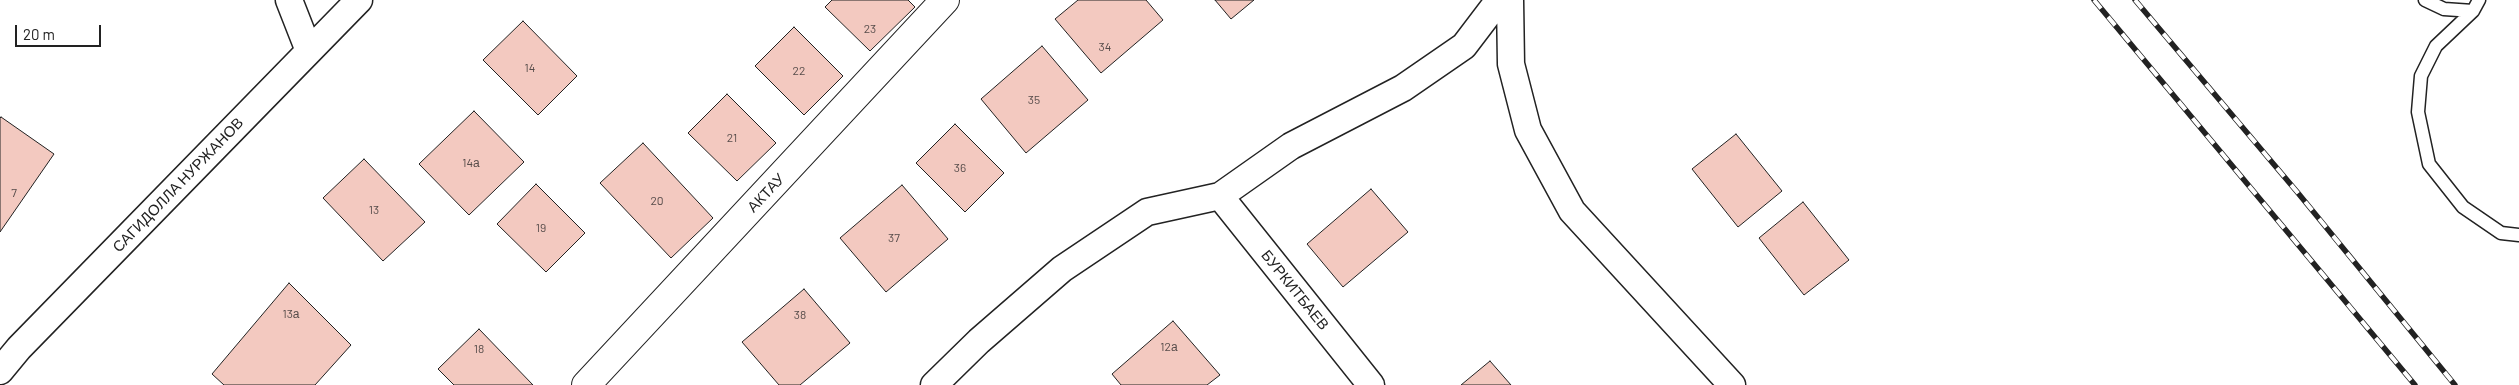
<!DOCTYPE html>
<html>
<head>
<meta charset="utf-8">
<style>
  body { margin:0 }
  #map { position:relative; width:2519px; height:385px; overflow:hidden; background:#fff; font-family:Barlow,sans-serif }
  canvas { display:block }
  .scale { position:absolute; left:15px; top:25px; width:86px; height:22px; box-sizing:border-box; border:2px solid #222; border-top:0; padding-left:6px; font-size:15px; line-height:18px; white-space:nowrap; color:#222; -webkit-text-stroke:4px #fff; paint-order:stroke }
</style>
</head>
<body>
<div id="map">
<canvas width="2519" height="385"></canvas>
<div class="scale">20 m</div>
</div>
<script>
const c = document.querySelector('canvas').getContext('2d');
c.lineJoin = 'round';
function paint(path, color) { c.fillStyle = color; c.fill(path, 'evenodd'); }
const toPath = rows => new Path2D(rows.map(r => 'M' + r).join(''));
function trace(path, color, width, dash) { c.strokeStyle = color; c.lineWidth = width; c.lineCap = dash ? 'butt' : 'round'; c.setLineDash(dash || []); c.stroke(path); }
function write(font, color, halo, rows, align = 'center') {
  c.font = font + ' Barlow,sans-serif'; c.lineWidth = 4; c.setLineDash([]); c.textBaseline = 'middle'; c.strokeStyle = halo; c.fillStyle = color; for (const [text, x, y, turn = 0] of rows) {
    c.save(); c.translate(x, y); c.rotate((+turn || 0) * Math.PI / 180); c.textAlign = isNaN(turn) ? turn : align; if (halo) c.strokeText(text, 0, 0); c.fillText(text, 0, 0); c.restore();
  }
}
const building = toPath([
  [832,0,908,0,915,7,870,51,825,7,832,0],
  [1078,0,1146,0,1163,20,1101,73,1055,19,1078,0],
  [1215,0,1254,0,1231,19,1215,0],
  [523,21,577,76,538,115,483,60,523,21],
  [794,27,843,76,804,115,755,66,794,27],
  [1042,46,1088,100,1026,153,981,99,1042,46],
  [727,94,776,143,737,181,688,133,727,94],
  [474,111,524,162,469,215,419,164,474,111],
  [1,117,54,154,0,232,0,118,1,117],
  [955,124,1004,173,965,212,916,163,955,124],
  [1736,134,1782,191,1738,227,1692,169,1736,134],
  [643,143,713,218,671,258,600,183,643,143],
  [364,159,425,222,383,261,323,198,364,159],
  [536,184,585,233,546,272,497,224,536,184],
  [902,185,948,239,886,292,840,238,902,185],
  [1371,189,1408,232,1343,287,1307,244,1371,189],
  [1803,202,1849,260,1804,295,1759,238,1803,202],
  [289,283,351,345,315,385,224,385,212,374,289,283],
  [804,289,850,343,800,385,779,385,742,342,804,289],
  [1173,321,1220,375,1207,385,1121,385,1112,374,1173,321],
  [479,329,533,385,454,385,438,369,479,329],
  [1490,361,1511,385,1461,385,1490,361]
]);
const lane = toPath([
  [2425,0,2444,9,2473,11],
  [2479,0,2473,11,2436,46,2421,76,2418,112,2429,164,2463,207,2501,233,2519,235]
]);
const street = toPath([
  [289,0,309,51],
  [1510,0,1511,64,1528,130,1572,211,1732,385],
  [1220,196,1371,385],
  [0,371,19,348,359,0],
  [934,385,979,341,1062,269,1147,212,1220,196,1291,146,1403,88,1464,46,1499,0]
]);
const secondary = toPath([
  [586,385,945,0]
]);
const rail = toPath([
  [2094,0,2415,385],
  [2135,0,2298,193,2455,385]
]);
const numberNames = [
  ["23",870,29],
  ["34",1105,47],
  ["14",530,68],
  ["22",799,71],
  ["35",1034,100],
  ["21",732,138],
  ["14а",471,163],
  ["36",960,168],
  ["7",14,193],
  ["20",657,201],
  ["13",374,210],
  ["19",541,228],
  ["37",894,238],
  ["13а",291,314],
  ["38",800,315],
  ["12а",1169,347],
  ["18",479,349]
];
const streetNames = [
  ["САГИДОЛЛА НУРЖАНОВ",178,185,-46],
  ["АКТАУ",766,193,-47],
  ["БУРКИТБАЕВ",1295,290,51]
];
paint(building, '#f3c9c0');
trace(building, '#222', 1);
trace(lane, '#222', 15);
trace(street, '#222', 29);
trace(secondary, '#222', 30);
trace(lane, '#fff', 12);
trace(street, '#fff', 26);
trace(secondary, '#fff', 28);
trace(rail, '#222', 5.5);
trace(rail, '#fff', 4, [11]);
write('12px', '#564c4a', null, numberNames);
write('15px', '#222', '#fff', streetNames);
</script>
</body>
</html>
